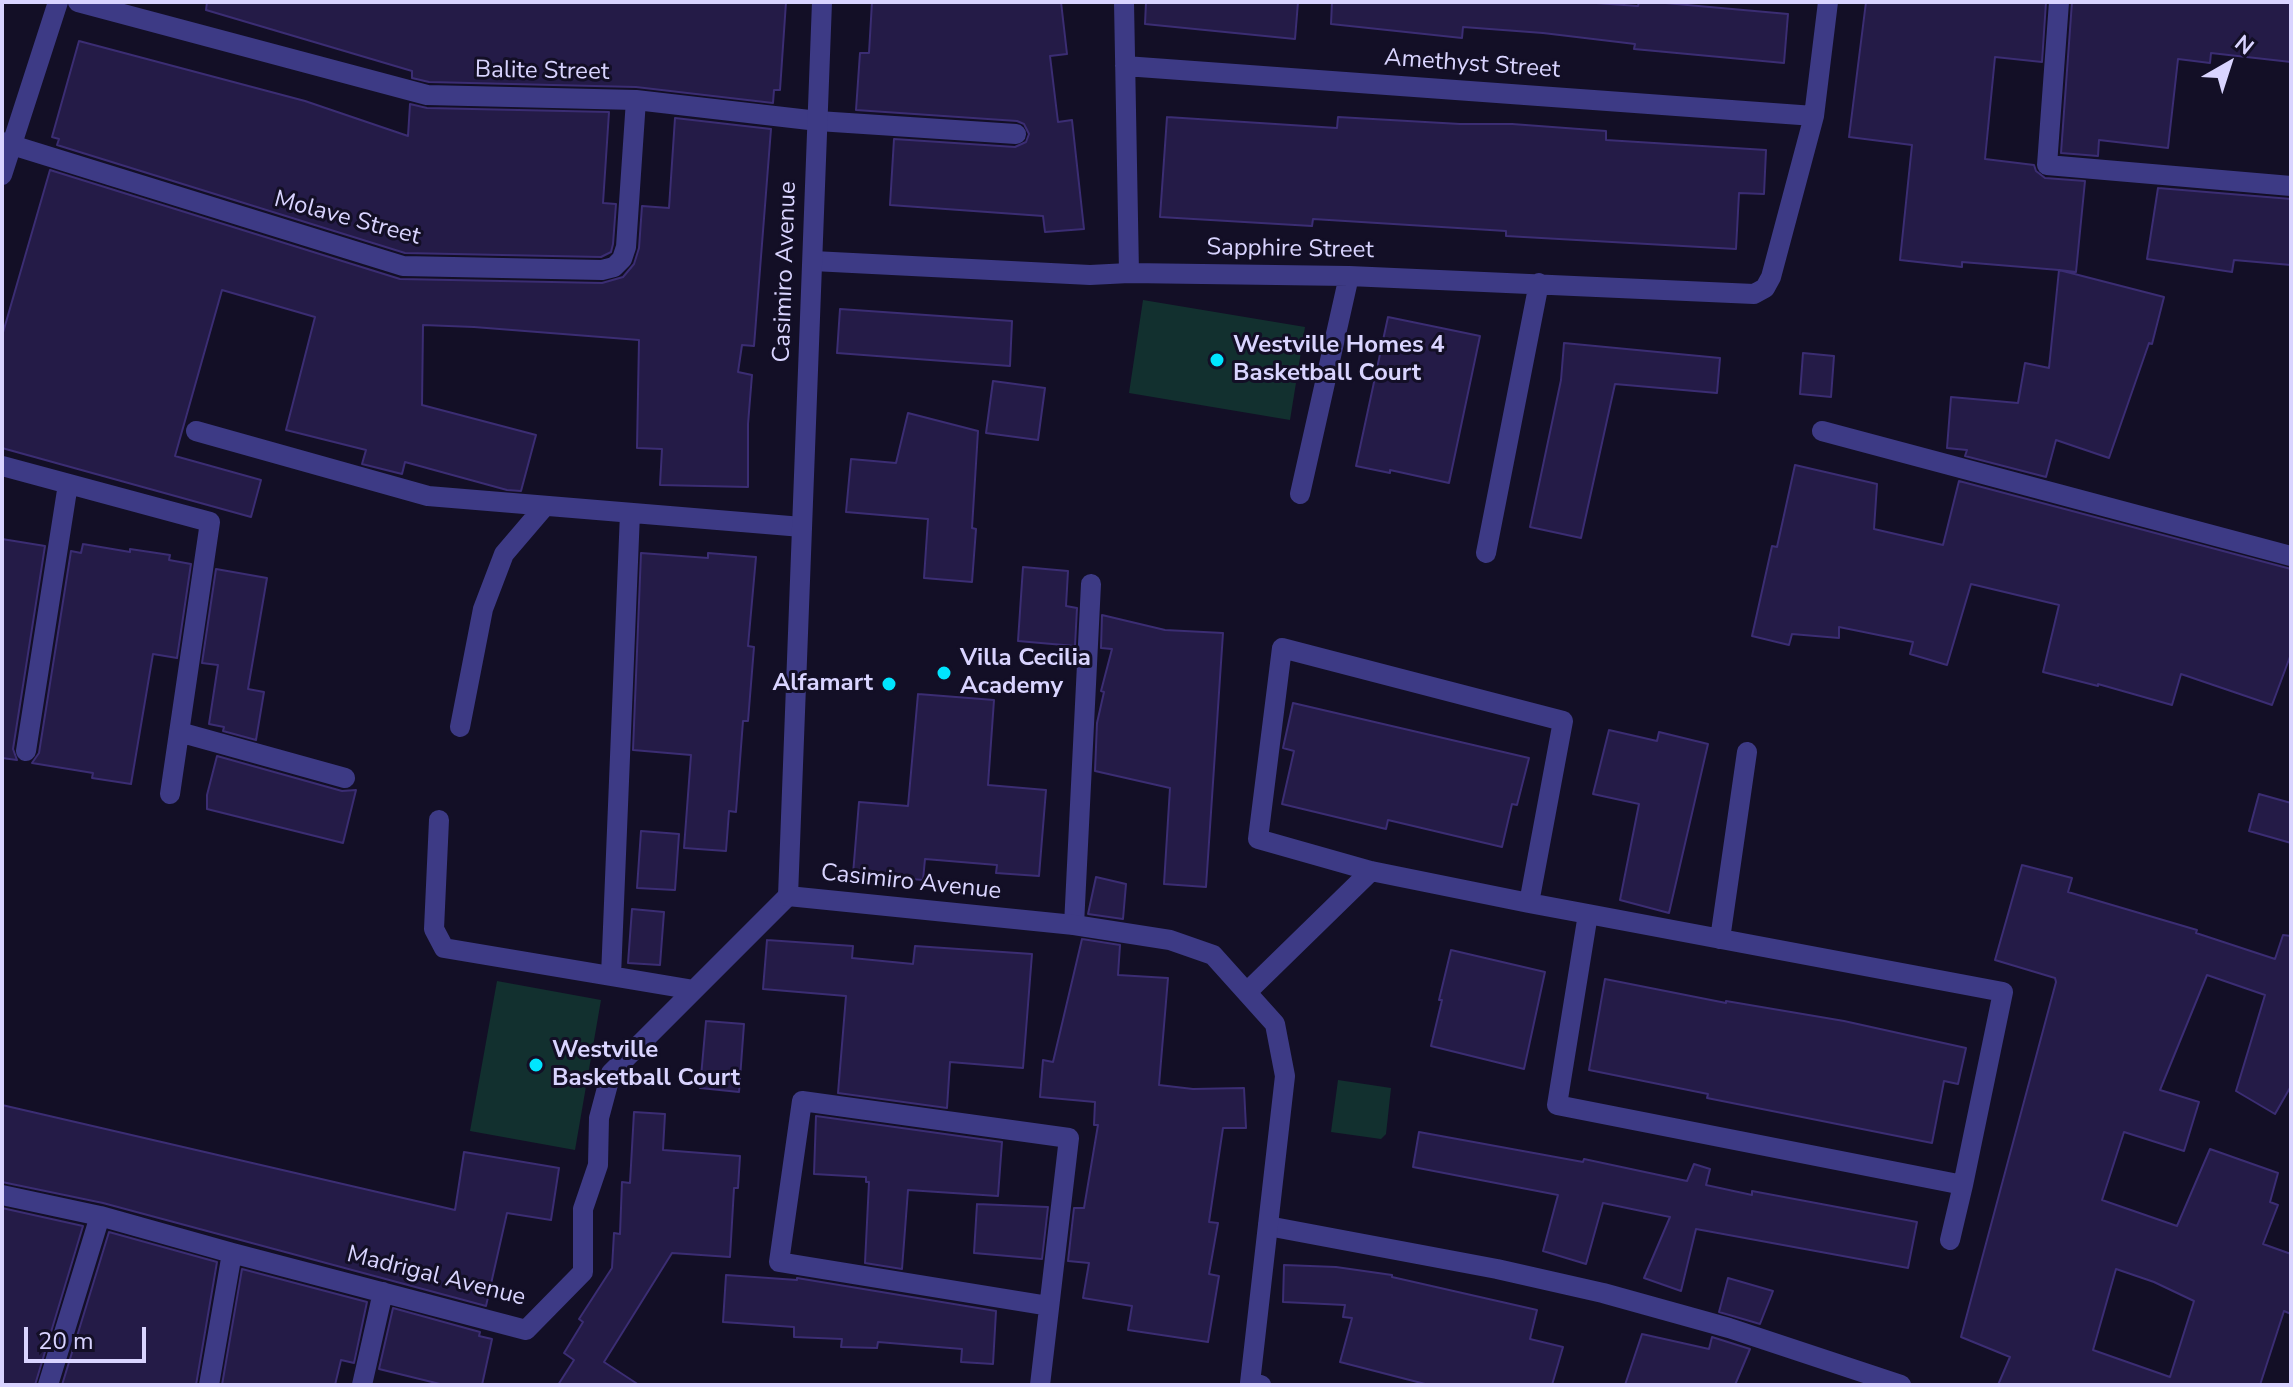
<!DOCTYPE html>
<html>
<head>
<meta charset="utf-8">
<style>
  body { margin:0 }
  #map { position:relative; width:2293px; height:1387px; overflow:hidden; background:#130f26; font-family:"Nunito Sans",sans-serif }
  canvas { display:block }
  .frame { position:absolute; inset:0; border:4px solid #d9d4ff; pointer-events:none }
  .north { position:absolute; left:2189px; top:24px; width:80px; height:80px; -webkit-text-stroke:6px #130f26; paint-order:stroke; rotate:39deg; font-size:22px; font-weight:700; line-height:32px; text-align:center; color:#d9d4ff }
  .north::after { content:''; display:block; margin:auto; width:28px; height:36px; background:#d9d4ff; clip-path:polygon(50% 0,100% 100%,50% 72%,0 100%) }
  .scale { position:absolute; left:24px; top:1327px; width:122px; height:36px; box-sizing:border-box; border:4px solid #d9d4ff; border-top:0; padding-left:10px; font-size:24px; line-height:28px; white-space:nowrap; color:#d9d4ff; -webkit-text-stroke:6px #130f26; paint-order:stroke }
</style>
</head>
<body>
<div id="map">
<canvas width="2293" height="1387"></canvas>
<div class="frame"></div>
<div class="north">N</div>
<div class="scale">20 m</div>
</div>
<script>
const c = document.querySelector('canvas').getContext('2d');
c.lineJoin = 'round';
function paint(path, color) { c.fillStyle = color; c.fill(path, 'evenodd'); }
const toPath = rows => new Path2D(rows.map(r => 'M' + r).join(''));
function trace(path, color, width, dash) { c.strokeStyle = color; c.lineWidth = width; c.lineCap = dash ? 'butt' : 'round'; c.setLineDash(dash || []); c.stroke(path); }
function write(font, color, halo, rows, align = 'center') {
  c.font = font + ' "Nunito Sans",sans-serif'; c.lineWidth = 6; c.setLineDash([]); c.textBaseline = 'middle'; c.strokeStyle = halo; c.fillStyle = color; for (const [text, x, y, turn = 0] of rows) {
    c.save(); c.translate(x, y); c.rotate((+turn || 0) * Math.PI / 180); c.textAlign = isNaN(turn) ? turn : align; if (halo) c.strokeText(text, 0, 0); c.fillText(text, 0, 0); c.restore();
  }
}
const green = toPath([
  [1143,300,1305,327,1290,420,1129,393],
  [497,981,601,1000,575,1150,470,1131],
  [1338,1080,1391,1088,1386,1134,1381,1139,1331,1132]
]);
const building = toPath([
  [207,2,786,2,780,90,774,90,773,103,636,87,429,82,412,78,412,71,206,10,207,2],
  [872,2,1061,2,1067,54,1050,56,1058,122,1072,120,1084,229,1045,232,1043,216,890,205,894,139,1015,147,1026,142,1029,134,1024,124,1017,121,856,110,860,53,869,53,872,2],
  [1146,2,1298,2,1295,39,1145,24,1146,2],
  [1332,2,1582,2,1638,6,1639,2,1654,2,1788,14,1784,63,1634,49,1635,44,1543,33,1463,27,1462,38,1331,24,1332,2],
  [1866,2,2046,2,2042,62,1995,57,1985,159,2034,165,2036,171,2045,178,2085,181,2076,272,2059,270,2164,297,2152,344,2149,343,2109,458,2056,440,2046,477,1965,456,1967,450,1947,448,1951,397,2018,403,2025,363,2049,368,2059,270,1962,262,1962,267,1900,260,1912,145,1849,137,1866,2],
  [2072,2,2291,2,2291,62,2211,53,2210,63,2178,59,2168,148,2099,140,2098,156,2061,153,2072,2],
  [79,41,305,101,408,136,410,104,427,108,609,112,603,203,616,204,613,244,611,252,601,257,405,253,57,145,59,139,52,137,79,41],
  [1167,117,1337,128,1338,117,1460,124,1512,124,1606,131,1606,140,1766,150,1764,194,1739,193,1736,249,1506,236,1506,231,1313,219,1312,226,1160,217,1167,117],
  [675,118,771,129,754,346,742,345,738,372,752,375,748,424,748,487,660,485,662,449,637,448,639,340,474,327,423,325,422,405,536,435,521,491,507,490,405,462,402,474,362,464,366,450,286,430,315,317,222,290,175,456,261,480,251,517,2,448,2,336,50,170,400,279,602,283,623,277,634,264,639,248,642,206,669,208,675,118],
  [2158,188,2291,199,2291,265,2234,260,2232,272,2147,259,2158,188],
  [840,309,1012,321,1010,366,837,353,840,309],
  [1388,317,1480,336,1449,483,1390,470,1390,473,1356,466,1388,317],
  [1564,343,1720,358,1717,393,1615,384,1581,538,1530,527,1561,380,1564,343],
  [1803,353,1834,356,1831,397,1800,394,1803,353],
  [993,381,1045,388,1038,440,986,433,993,381],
  [908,413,978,431,972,528,976,529,972,582,924,578,928,519,846,512,851,459,896,463,908,413],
  [1795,465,1877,484,1874,529,1943,545,1959,481,2291,569,2291,654,2272,705,2181,674,2172,705,2098,684,2098,686,2043,672,2059,605,1971,584,1947,665,1910,654,1913,642,1839,627,1839,638,1792,634,1789,645,1752,636,1772,546,1777,547,1795,465],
  [2,539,45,546,13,749,17,760,2,758,2,539],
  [83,544,130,552,130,549,170,555,169,560,191,564,177,658,153,654,131,784,92,778,93,773,32,763,39,753,71,551,81,553,83,544],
  [641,553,708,558,708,553,756,557,748,646,754,647,748,721,743,721,736,812,729,811,726,851,684,848,691,755,633,750,641,553],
  [1023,567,1068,571,1066,606,1077,608,1075,646,1018,641,1023,567],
  [216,569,267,578,248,689,264,692,256,740,223,731,224,727,209,724,218,665,202,663,216,569],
  [1102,615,1165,630,1223,633,1206,887,1164,884,1170,788,1095,771,1097,723,1104,692,1101,691,1112,649,1101,648,1102,615],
  [918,694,994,700,988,785,1046,790,1039,876,996,873,997,865,925,859,923,880,853,874,859,802,908,806,918,694],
  [1293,703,1529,758,1517,805,1512,804,1502,847,1388,820,1386,829,1282,804,1294,751,1283,748,1293,703],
  [1609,730,1657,741,1659,732,1708,744,1669,913,1620,900,1639,804,1593,794,1609,730],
  [217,756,342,791,356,790,343,843,207,809,207,795,217,756],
  [2259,794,2291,803,2291,843,2249,831,2259,794],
  [641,831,679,834,675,890,637,888,641,831],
  [2022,865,2072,878,2068,892,2197,930,2196,933,2275,959,2283,935,2291,936,2291,1086,2275,1114,2236,1091,2265,995,2207,975,2160,1090,2199,1102,2184,1151,2124,1132,2102,1200,2177,1226,2210,1149,2278,1173,2270,1202,2278,1205,2263,1244,2291,1254,2291,1314,2284,1311,2260,1385,1998,1385,2010,1357,1961,1337,2056,982,2055,978,1995,960,2022,865],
  [2116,1269,2154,1282,2194,1301,2170,1377,2093,1350,2116,1269],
  [1096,877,1126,884,1123,919,1088,914,1096,877],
  [632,909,664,912,660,965,628,963,632,909],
  [1082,939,1120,945,1118,975,1168,978,1159,1085,1193,1089,1244,1088,1246,1128,1223,1128,1209,1222,1218,1223,1209,1274,1219,1276,1208,1342,1128,1330,1132,1306,1083,1298,1089,1263,1068,1261,1074,1208,1084,1208,1098,1125,1094,1125,1095,1102,1040,1097,1043,1060,1053,1062,1082,939],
  [767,940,853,946,852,958,913,964,915,946,1032,954,1023,1068,950,1062,947,1108,838,1093,846,996,763,989,767,940],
  [1451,950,1545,972,1524,1069,1431,1046,1442,1000,1439,1000,1451,950],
  [1605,979,1726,1003,1726,1001,1844,1021,1966,1048,1958,1084,1944,1081,1932,1143,1707,1098,1708,1094,1589,1070,1605,979],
  [706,1021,744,1024,739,1092,700,1088,706,1021],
  [2,1105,455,1210,464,1152,559,1168,551,1220,507,1213,486,1306,103,1203,2,1182,2,1105],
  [634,1112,665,1114,663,1150,740,1156,738,1188,734,1188,730,1257,672,1253,604,1362,639,1385,558,1385,574,1360,564,1353,583,1322,579,1319,612,1268,614,1233,620,1234,622,1182,630,1183,634,1112],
  [816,1116,1002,1142,998,1196,908,1190,902,1269,865,1263,869,1182,866,1182,866,1177,814,1174,816,1116],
  [1419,1132,1583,1162,1584,1159,1687,1181,1694,1164,1710,1169,1706,1185,1752,1195,1752,1191,1917,1222,1908,1268,1696,1229,1681,1291,1644,1278,1670,1217,1603,1203,1586,1264,1543,1251,1558,1195,1413,1167,1419,1132],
  [977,1204,1048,1207,1042,1259,974,1253,977,1204],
  [2,1208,83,1226,35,1385,2,1385,2,1208],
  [109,1232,217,1262,196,1385,62,1385,109,1232],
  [1284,1265,1336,1267,1392,1275,1392,1277,1537,1310,1530,1339,1563,1347,1552,1385,1429,1385,1340,1362,1352,1318,1343,1317,1345,1305,1283,1302,1284,1265],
  [242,1269,367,1302,354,1363,341,1360,335,1385,222,1385,242,1269],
  [726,1275,797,1280,797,1278,996,1311,993,1364,961,1362,962,1349,878,1342,877,1348,841,1347,842,1339,794,1337,794,1327,723,1322,726,1275],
  [1728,1278,1773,1291,1760,1324,1719,1312,1728,1278],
  [393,1308,480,1332,479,1336,492,1339,482,1385,444,1385,379,1369,393,1308],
  [1642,1334,1709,1349,1712,1337,1750,1349,1735,1385,1625,1385,1642,1334]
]);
const minor = toPath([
  [78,2,427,95,636,100,818,121,1016,134],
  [1124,2,1129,273],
  [2059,2,2047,165,2291,186],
  [1125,66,1814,116],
  [2,142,403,266,602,270,614,267,622,259,626,247,636,100],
  [2,175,58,2],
  [813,261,1090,275,1129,273,1349,276,1754,294,1765,288,1771,277,1814,116,1828,2],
  [196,431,428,496,802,527],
  [1822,431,2291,556],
  [2,466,210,522,170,794],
  [1300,494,1349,276],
  [1486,553,1539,283],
  [460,727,483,609,504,554,545,506],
  [179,732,345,778],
  [26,751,68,484],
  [439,820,434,929,444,948,694,990],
  [1529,903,1563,721,1282,648,1258,839,1371,871,1529,903,1588,914,2003,992,1963,1185,1557,1105,1588,914],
  [1074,925,1091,584],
  [1720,939,1747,752],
  [611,976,630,513],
  [1247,992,1371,871],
  [2,1195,100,1216,232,1253,526,1330,583,1272,583,1209,598,1165,599,1118,611,1073,788,896],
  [1268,1226,1497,1269,1603,1293,1729,1328,1901,1385],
  [1950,1240,1963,1185],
  [48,1385,100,1216],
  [209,1385,232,1253],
  [362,1385,383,1292],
  [1040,1385,1069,1138,802,1101,779,1262,1049,1306]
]);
const tertiary = toPath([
  [822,2,788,896,1074,925,1170,940,1213,955,1275,1024,1285,1076,1250,1383,1261,1385]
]);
const markers = [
  [1217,360,8,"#00e5ff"],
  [944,673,8,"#00e5ff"],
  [889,684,8,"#00e5ff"],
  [536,1065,8,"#00e5ff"]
];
const streetNames = [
  ["Amethyst Street",1472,65,4],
  ["Balite Street",542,72,1],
  ["Molave Street",347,219,15],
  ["Sapphire Street",1290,250,1],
  ["Casimiro Avenue",786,272,-88],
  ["Casimiro Avenue",911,883,6],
  ["Madrigal Avenue",436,1277,14]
];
const poiNames = [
  ["Westville Homes 4",1233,346],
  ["Basketball Court",1233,374],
  ["Villa Cecilia",960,659],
  ["Academy",960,687],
  ["Alfamart",873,684,"right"],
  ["Westville",552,1051],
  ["Basketball Court",552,1079]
];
paint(green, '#12302f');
paint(building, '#241b47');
trace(building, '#3b2d73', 2);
trace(minor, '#3d3a85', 20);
trace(tertiary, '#3d3a85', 20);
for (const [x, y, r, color] of markers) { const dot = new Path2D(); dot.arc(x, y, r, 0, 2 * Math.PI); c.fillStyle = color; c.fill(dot); trace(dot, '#130f26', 3); }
write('24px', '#d9d4ff', '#130f26', streetNames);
write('bold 24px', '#d9d4ff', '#130f26', poiNames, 'left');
</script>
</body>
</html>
